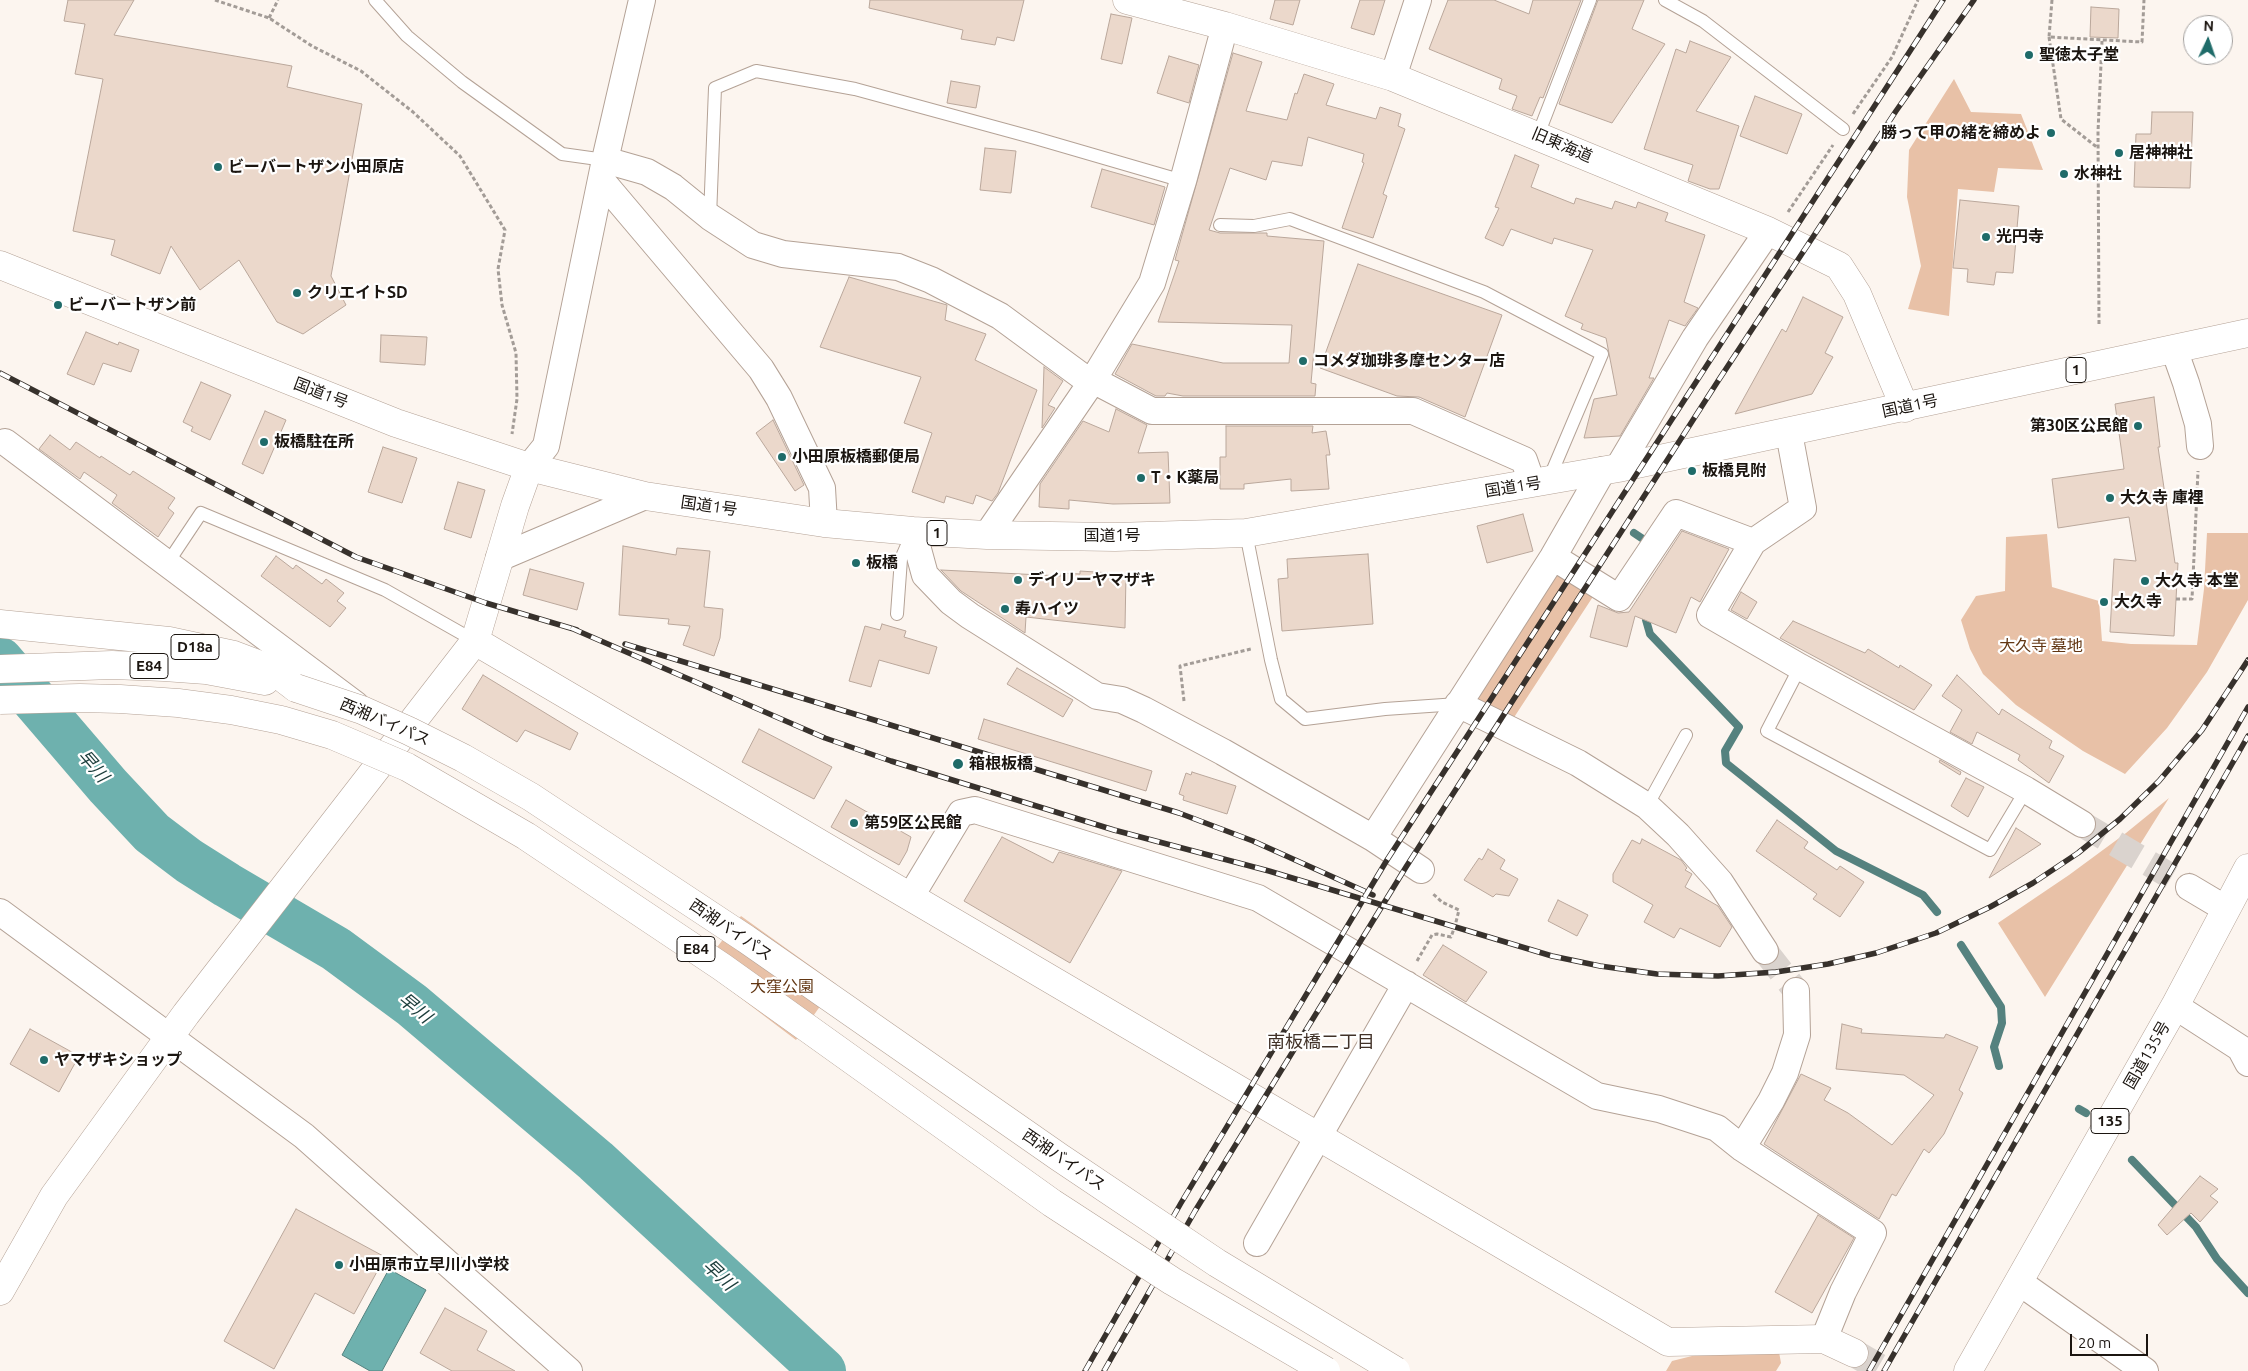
<!DOCTYPE html>
<html>
<head>
<meta charset="utf-8">
<style>
  body { margin:0 }
  #map { position:relative; width:2248px; height:1371px; overflow:hidden; background:#fcf5ef; font-family:Ubuntu,sans-serif }
  canvas { display:block }
  .north { position:absolute; left:2183px; top:15px; width:50px; height:50px; box-sizing:border-box; background:#fff; border:1px solid #a4a19f; border-radius:50%; rotate:3deg; font-size:14px; font-weight:700; line-height:20px; text-align:center; color:#1b1510 }
  .north::after { content:''; display:block; margin:auto; width:18px; height:22px; background:#1f6b69; clip-path:polygon(50% 0,100% 100%,50% 72%,0 100%) }
  .scale { position:absolute; left:2070px; top:1334px; width:78px; height:22px; box-sizing:border-box; border:2px solid #1b1510; border-top:0; padding-left:6px; font-size:15px; line-height:18px; white-space:nowrap; color:#1b1510; -webkit-text-stroke:4px #fff; paint-order:stroke }
</style>
</head>
<body>
<div id="map">
<canvas width="2248" height="1371"></canvas>
<div class="north">N</div>
<div class="scale">20 m</div>
</div>
<script>
const c = document.querySelector('canvas').getContext('2d');
c.lineJoin = 'round';
function paint(path, color) { c.fillStyle = color; c.fill(path, 'evenodd'); }
const toPath = rows => new Path2D(rows.map(r => 'M' + r).join(''));
function trace(path, color, width, dash) { c.strokeStyle = color; c.lineWidth = width; c.lineCap = dash ? 'butt' : 'round'; c.setLineDash(dash || []); c.stroke(path); }
function write(font, color, halo, rows, align = 'center') {
  c.font = font + ' Ubuntu,"Noto Sans JP",sans-serif'; c.lineWidth = 4.5; c.setLineDash([]); c.textBaseline = 'middle'; c.strokeStyle = halo; c.fillStyle = color; for (const [text, x, y, turn = 0] of rows) {
    c.save(); c.translate(x, y); c.rotate((+turn || 0) * Math.PI / 180); c.textAlign = isNaN(turn) ? turn : align; if (halo) c.strokeText(text, 0, 0); c.fillText(text, 0, 0); c.restore();
  }
}
const green = toPath([
  [1954,79,1971,112,2021,114,2043,170,1998,168,1994,192,1958,189,1949,316,1908,309,1921,266,1907,197,1909,150],
  [2207,533,2248,533,2248,600,2207,672,2167,728,2125,774,2083,751,2016,705,1983,674,1970,649,1961,620,1976,596,2005,591,2006,537,2047,534,2052,587,2099,601,2102,641,2131,644,2197,645,2204,589],
  [1555,568,1596,592,1511,722,1469,702],
  [2169,798,2045,997,1998,923,2069,875,2126,833],
  [741,916,836,984,796,1040,701,968],
  [1779,1352,1781,1363,1776,1371,1666,1371,1672,1361,1696,1355]
]);
const water = toPath([
  [389,1269,426,1290,382,1371,370,1371,342,1355,389,1269]
]);
const stream = toPath([
  [1634,533,1643,539],
  [1650,612,1646,620,1650,634,1739,727,1725,751,1726,763,1836,851,1923,895,1937,912],
  [1961,945,2001,1007,2002,1023,1994,1047,1999,1066],
  [2079,1109,2086,1113],
  [2132,1160,2196,1227,2217,1259,2248,1293]
]);
const river = toPath([
  [0,660,108,786,152,833,189,861,227,885,336,949,412,1005,596,1161,823,1371]
]);
const building = toPath([
  [68,0,134,0,114,35,292,66,287,87,362,104,331,276,346,305,303,334,277,322,239,260,200,290,171,246,160,274,111,255,115,240,73,231,103,79,75,74,85,24,64,21,68,0],
  [870,0,1024,0,1014,41,997,37,995,45,961,39,963,30,869,8,870,0],
  [1275,0,1300,0,1293,25,1270,19,1275,0],
  [1360,0,1385,0,1374,35,1351,28,1360,0],
  [1448,0,1494,0,1529,14,1533,0,1581,0,1543,98,1540,97,1532,116,1512,109,1517,96,1499,89,1502,79,1429,49,1448,0],
  [1598,0,1644,0,1632,29,1665,44,1612,123,1559,104,1598,0],
  [2091,7,2119,9,2118,38,2090,37,2091,7],
  [1111,14,1132,18,1122,64,1101,59,1111,14],
  [1690,41,1731,57,1696,111,1739,126,1719,189,1710,189,1688,181,1693,165,1644,149,1676,49,1686,53,1690,41],
  [1233,53,1262,62,1246,111,1287,120,1295,93,1297,94,1304,74,1334,84,1326,105,1376,119,1380,107,1401,114,1398,126,1405,129,1383,194,1387,196,1373,238,1342,228,1364,163,1362,162,1364,154,1308,137,1302,166,1272,161,1266,180,1230,168,1209,230,1220,233,1267,233,1267,236,1324,241,1311,383,1316,384,1315,396,1183,396,1167,393,1165,396,1156,396,1115,374,1132,344,1223,363,1289,363,1292,325,1158,322,1179,261,1175,260,1233,53],
  [1169,56,1199,65,1189,103,1157,93,1169,56],
  [951,81,980,86,976,108,947,103,951,81],
  [1755,96,1802,114,1787,154,1740,136,1755,96],
  [2152,112,2193,112,2190,188,2134,187,2136,134,2151,134,2152,112],
  [985,148,1016,151,1011,193,980,190,985,148],
  [1515,155,1539,165,1531,187,1574,204,1576,198,1612,209,1615,201,1636,208,1638,202,1668,213,1665,221,1705,235,1684,302,1698,308,1685,326,1669,320,1649,378,1654,378,1620,436,1584,438,1594,399,1617,395,1606,338,1581,329,1583,324,1565,316,1593,250,1554,238,1552,244,1511,229,1503,246,1485,238,1499,208,1495,207,1515,155],
  [1102,169,1165,187,1154,225,1091,207,1102,169],
  [1960,200,2019,206,2013,273,1996,272,1994,285,1967,282,1968,269,1953,268,1960,200],
  [1358,264,1502,315,1465,417,1419,397,1397,396,1320,368,1358,264],
  [849,277,947,305,945,320,986,334,975,360,1037,390,998,493,992,501,976,495,973,504,946,496,944,503,912,492,932,433,904,423,921,377,820,347,849,277],
  [1803,297,1843,317,1825,353,1833,357,1812,394,1735,414,1782,329,1786,332,1803,297],
  [86,332,118,345,119,342,139,350,131,372,103,363,94,385,67,374,86,332],
  [381,335,427,337,425,365,380,362,381,335],
  [1044,367,1063,381,1048,405,1055,408,1042,428,1044,367],
  [201,382,231,395,210,440,191,431,193,427,183,422,201,382],
  [2154,397,2160,447,2158,447,2175,563,2178,563,2174,636,2110,632,2114,559,2136,561,2129,517,2058,528,2052,479,2124,469,2115,404,2154,397],
  [1116,409,1147,425,1138,453,1168,452,1170,503,1113,504,1069,500,1069,509,1039,507,1040,484,1083,421,1109,432,1116,409],
  [265,411,286,420,263,474,242,464,265,411],
  [773,420,804,485,795,491,756,433,773,420],
  [1226,426,1313,426,1312,433,1326,431,1330,455,1326,455,1329,489,1291,491,1291,479,1244,484,1244,489,1220,489,1220,457,1226,457,1226,426],
  [50,435,70,450,76,442,100,458,101,456,130,475,133,471,175,498,168,508,174,513,158,537,112,503,117,495,84,472,80,479,39,449,50,435],
  [383,447,417,458,402,503,368,492,383,447],
  [458,482,485,490,471,538,444,529,458,482],
  [1523,514,1533,551,1487,563,1477,526,1523,514],
  [1682,531,1729,549,1700,602,1691,597,1676,633,1635,616,1627,647,1590,637,1598,605,1618,613,1629,612,1682,531],
  [623,546,676,555,677,548,710,551,704,607,723,609,720,638,714,656,683,645,690,626,668,624,669,619,619,615,623,546],
  [1368,554,1373,624,1282,631,1278,579,1288,578,1287,559,1368,554],
  [276,556,293,569,296,565,322,584,326,579,344,593,337,601,346,608,330,627,261,576,276,556],
  [530,569,584,583,577,610,523,595,530,569],
  [941,570,1061,576,1061,573,1080,574,1080,571,1126,574,1125,628,1026,617,1025,633,961,591,941,570],
  [1741,592,1757,602,1747,619,1731,610,1741,592],
  [1793,621,1865,653,1868,649,1899,668,1900,665,1932,685,1914,710,1780,638,1793,621],
  [882,624,906,631,904,637,937,647,929,674,879,660,871,687,849,681,865,626,880,630,882,624],
  [1017,668,1073,700,1063,717,1007,684,1017,668],
  [483,675,578,733,570,750,525,730,517,742,462,709,483,675],
  [1957,675,1999,715,2002,709,2052,741,2049,748,2064,756,2049,783,2018,760,2020,755,1977,732,1972,744,1950,732,1962,710,1942,696,1957,675],
  [984,719,1152,771,1146,791,978,739,984,719],
  [759,729,832,767,814,799,742,762,759,729],
  [1940,760,1961,772,1960,775,1939,762,1940,760],
  [1192,772,1236,786,1227,814,1183,800,1184,796,1179,794,1186,773,1191,775,1192,772],
  [1966,778,1984,787,1968,817,1951,806,1966,778],
  [846,800,911,837,907,851,899,865,831,827,846,800],
  [1777,820,1808,842,1804,848,1837,870,1840,866,1864,882,1840,917,1813,899,1817,894,1756,851,1777,820],
  [2016,828,2041,844,1989,878,2016,828],
  [1002,837,1053,863,1059,852,1122,871,1070,963,964,901,1002,837],
  [1642,839,1681,860,1687,868,1685,870,1692,874,1685,887,1718,906,1732,927,1720,947,1680,928,1674,938,1644,922,1653,905,1613,882,1613,874,1632,840,1640,844,1642,839],
  [1488,849,1505,860,1500,869,1518,879,1509,896,1496,894,1493,897,1464,880,1479,858,1482,860,1488,849],
  [1558,900,1588,915,1577,936,1548,921,1558,900],
  [1443,945,1487,972,1466,1002,1423,975,1443,945],
  [1842,1024,1862,1029,1861,1033,1944,1038,1946,1034,1978,1047,1959,1090,1963,1093,1944,1134,1929,1153,1924,1149,1896,1196,1892,1194,1879,1219,1764,1144,1801,1074,1831,1088,1824,1100,1848,1113,1892,1145,1934,1095,1904,1075,1836,1069,1842,1024],
  [30,1029,79,1056,59,1092,10,1064,30,1029],
  [2200,1176,2218,1189,2210,1196,2218,1202,2200,1222,2191,1213,2167,1235,2158,1225,2200,1176],
  [296,1209,385,1257,354,1314,315,1293,274,1369,224,1341,296,1209],
  [1818,1215,1854,1238,1812,1313,1775,1292,1818,1215],
  [445,1308,487,1331,477,1350,515,1371,452,1371,420,1353,445,1308]
]);
const streetTunnel = toPath([
  [2082,824,2189,887],
  [1765,951,1796,991]
]);
const secondaryTunnel = toPath([
  [1854,1353,1885,1371]
]);
const path = toPath([
  [215,0,269,18,312,46,361,71,413,112,460,156,505,230,498,269,502,305,516,353,517,399,512,434],
  [2052,0,2049,37,2142,42,2144,0],
  [269,18,278,0],
  [2049,37,2061,119,2098,148],
  [1853,114,1892,57,1918,0],
  [1788,212,1833,145],
  [2099,324,2098,132,2102,41],
  [2176,599,2192,599,2198,471],
  [1184,701,1180,666,1251,649],
  [1417,961,1432,935,1437,934,1451,937,1455,926,1459,910,1442,902,1432,893]
]);
const lane = toPath([
  [375,0,407,36,462,82,562,154,605,160],
  [1665,0,1703,21,1843,129],
  [1538,135,1590,0],
  [710,217,715,88,756,71,855,89,1035,138,1183,181],
  [1220,225,1254,226,1290,219,1484,292,1602,354,1549,479],
  [1246,533,1271,660,1281,699,1305,719,1385,709,1458,704],
  [167,564,201,513,385,590,475,641],
  [897,614,901,559,911,536],
  [1800,667,1767,731,1990,850,2026,790],
  [1647,806,1686,735]
]);
const street = toPath([
  [1393,77,1418,0],
  [605,160,647,172,673,187,710,217,753,245,783,254,898,267,931,280,1000,316,1091,383],
  [602,181,761,369,779,398,822,488,824,523],
  [2174,349,2186,383,2198,424,2200,446],
  [1093,380,1152,411,1413,411,1524,460,1532,483],
  [1789,433,1803,508,1753,542,1710,615,1800,667,2026,790,2082,824],
  [5,442,356,705],
  [529,467,546,446,605,160,642,0],
  [1618,468,1695,338,1768,231],
  [913,531,925,575,951,602,970,616,1097,696,1122,700,1144,710,1223,752,1373,838,1553,557,1603,470],
  [987,535,1093,380,1152,283,1183,181,1225,26],
  [1553,557,1619,598,1676,513,1753,542],
  [499,558,645,496],
  [1458,704,1578,763,1647,806,1678,835,1720,882,1765,951],
  [1373,838,1421,870],
  [2189,887,2226,909],
  [911,896,961,813,975,810,1258,898,1597,1096,1659,1109,1717,1128,1742,1148,1873,1233,1843,1292,1824,1339],
  [0,912,304,1136,569,1371],
  [2175,1006,2240,1048,2248,1063],
  [1742,1148,1771,1101,1785,1073,1797,1035,1796,991],
  [1257,1243,1406,984],
  [2019,1282,2145,1371]
]);
const secondary = toPath([
  [1127,0,1225,26,1393,77,1768,231,1839,266,1857,294,1905,408],
  [475,641,1668,1342,1824,1339,1854,1353],
  [0,1291,54,1196,186,1014,475,641,515,506,529,467]
]);
const highway = toPath([
  [0,265,396,423,529,467,645,496,824,523,913,531,987,535,1115,537,1246,533,1618,468,2248,333],
  [0,624,169,641,234,655,271,669,296,688],
  [0,669,112,665,164,667,206,670,265,681],
  [1968,1371,2175,1006,2248,868]
]);
const rail = toPath([
  [0,373,356,557,486,603,577,630],
  [571,628,825,738,891,761,1114,830,1269,871,1552,956,1600,966,1657,974,1718,976,1776,972,1828,964,1876,953,1936,933,1990,907,2033,883,2078,853,2120,819,2159,781,2202,730,2248,660],
  [625,644,1179,813,1253,841,1373,895],
  [1085,1371,1181,1203,1387,860,1943,0],
  [1104,1371,1195,1211,1406,867,1718,381,1896,111,1974,0],
  [1869,1371,2248,707],
  [1884,1371,2248,736]
]);
const highwayBridge = toPath([
  [296,688,362,710,409,731,463,758,531,797,746,939,1059,1157,1217,1263,1396,1371],
  [0,700,80,698,120,699,178,703,231,710,281,720,332,735,407,767,526,836,722,967,1052,1203,1172,1281,1326,1371]
]);
const markers = [
  [2029,55,5,"#1f6b69"],
  [2051,133,5,"#1f6b69"],
  [2119,153,5,"#1f6b69"],
  [218,167,5,"#1f6b69"],
  [2064,174,5,"#1f6b69"],
  [1986,237,5,"#1f6b69"],
  [297,293,5,"#1f6b69"],
  [58,305,5,"#1f6b69"],
  [1303,361,5,"#1f6b69"],
  [2138,426,5,"#1f6b69"],
  [264,442,5,"#1f6b69"],
  [782,457,5,"#1f6b69"],
  [1692,471,5,"#1f6b69"],
  [1141,478,5,"#1f6b69"],
  [2110,498,5,"#1f6b69"],
  [856,563,5,"#1f6b69"],
  [1018,580,5,"#1f6b69"],
  [2145,581,5,"#1f6b69"],
  [2104,602,5,"#1f6b69"],
  [1005,609,5,"#1f6b69"],
  [958,764,6,"#1f6b69"],
  [854,823,5,"#1f6b69"],
  [44,1060,5,"#1f6b69"],
  [339,1265,5,"#1f6b69"]
];
const shields = [
  [2076,370,20],
  [937,533,20],
  [195,647,48],
  [149,666,38],
  [696,949,38],
  [2110,1121,38]
];
const shieldNames = [
  ["1",2076,370],
  ["1",937,533],
  ["D18a",195,647],
  ["E84",149,666],
  ["E84",696,949],
  ["135",2110,1121]
];
const poiNames = [
  ["聖徳太子堂",2039,55],
  ["勝って甲の緒を締めよ",2041,133,"right"],
  ["居神神社",2129,153],
  ["ビーバートザン小田原店",228,167],
  ["水神社",2074,174],
  ["光円寺",1996,237],
  ["クリエイトSD",307,293],
  ["ビーバートザン前",68,305],
  ["コメダ珈琲多摩センター店",1313,361],
  ["第30区公民館",2128,426,"right"],
  ["板橋駐在所",274,442],
  ["小田原板橋郵便局",792,457],
  ["板橋見附",1702,471],
  ["T・K薬局",1151,478],
  ["大久寺 庫裡",2120,498],
  ["板橋",866,563],
  ["デイリーヤマザキ",1028,580],
  ["大久寺 本堂",2155,581],
  ["大久寺",2114,602],
  ["寿ハイツ",1015,609],
  ["箱根板橋",969,764],
  ["第59区公民館",864,823],
  ["ヤマザキショップ",54,1060],
  ["小田原市立早川小学校",349,1265]
];
const streetNames = [
  ["旧東海道",1562,145,23],
  ["国道1号",321,393,21],
  ["国道1号",1910,406,-12],
  ["国道1号",1513,487,-9],
  ["国道1号",709,506,8],
  ["国道1号",1112,536],
  ["西湘バイパス",385,722,23],
  ["西湘バイパス",731,930,34],
  ["国道135号",2147,1055,-60],
  ["西湘バイパス",1064,1160,34]
];
const parkNames = [
  ["大久寺 墓地",2041,646],
  ["大窪公園",782,987]
];
const waterNames = [
  ["早川",93,766,49],
  ["早川",415,1008,39],
  ["早川",719,1275,43]
];
const neighbourhoodNames = [
  ["南板橋二丁目",1321,1042]
];
paint(green, '#e8c1a7');
paint(water, '#6eb1ae');
trace(water, '#55827f', 1);
trace(stream, '#55827f', 8);
trace(river, '#6eb1ae', 46);
paint(building, '#ebd8cb');
trace(building, '#baa79b', 1);
trace(streetTunnel, '#dad3ce', 26, [26, 13]);
trace(secondaryTunnel, '#dad3ce', 28, [28, 14]);
trace(lane, '#b4a296', 14);
trace(street, '#b4a296', 28);
trace(secondary, '#b4a296', 29);
trace(highway, '#b4a296', 29);
trace(path, '#a39c97', 3, [4, 2.5]);
trace(lane, '#fff', 12);
trace(street, '#fff', 26);
trace(secondary, '#fff', 28);
trace(highway, '#fff', 28);
trace(rail, '#37312c', 5.5);
trace(rail, '#fff', 4, [11]);
trace(highwayBridge, '#b4a296', 29, []);
trace(highwayBridge, '#fff', 28);
for (const [x, y, r, color] of markers) { const dot = new Path2D(); dot.arc(x, y, r, 0, 2 * Math.PI); c.fillStyle = color; c.fill(dot); trace(dot, '#fff', 2); }
for (const [x, y, w] of shields) { const box = new Path2D(); box.roundRect(x - w / 2, y - 12.5, w, 25, 4); c.fillStyle = '#fff'; c.fill(box); trace(box, '#1b1510', 1); }
write('bold 15px', '#1b1510', null, shieldNames);
write('bold 16px', '#1b1510', '#fff', poiNames, 'left');
write('16px', '#1b1510', '#fff', streetNames);
write('16px', '#623612', '#fff', parkNames);
write('italic 18px', '#1a3c3a', '#fff', waterNames);
write('18px', '#413228', '#fff', neighbourhoodNames);
</script>
</body>
</html>
